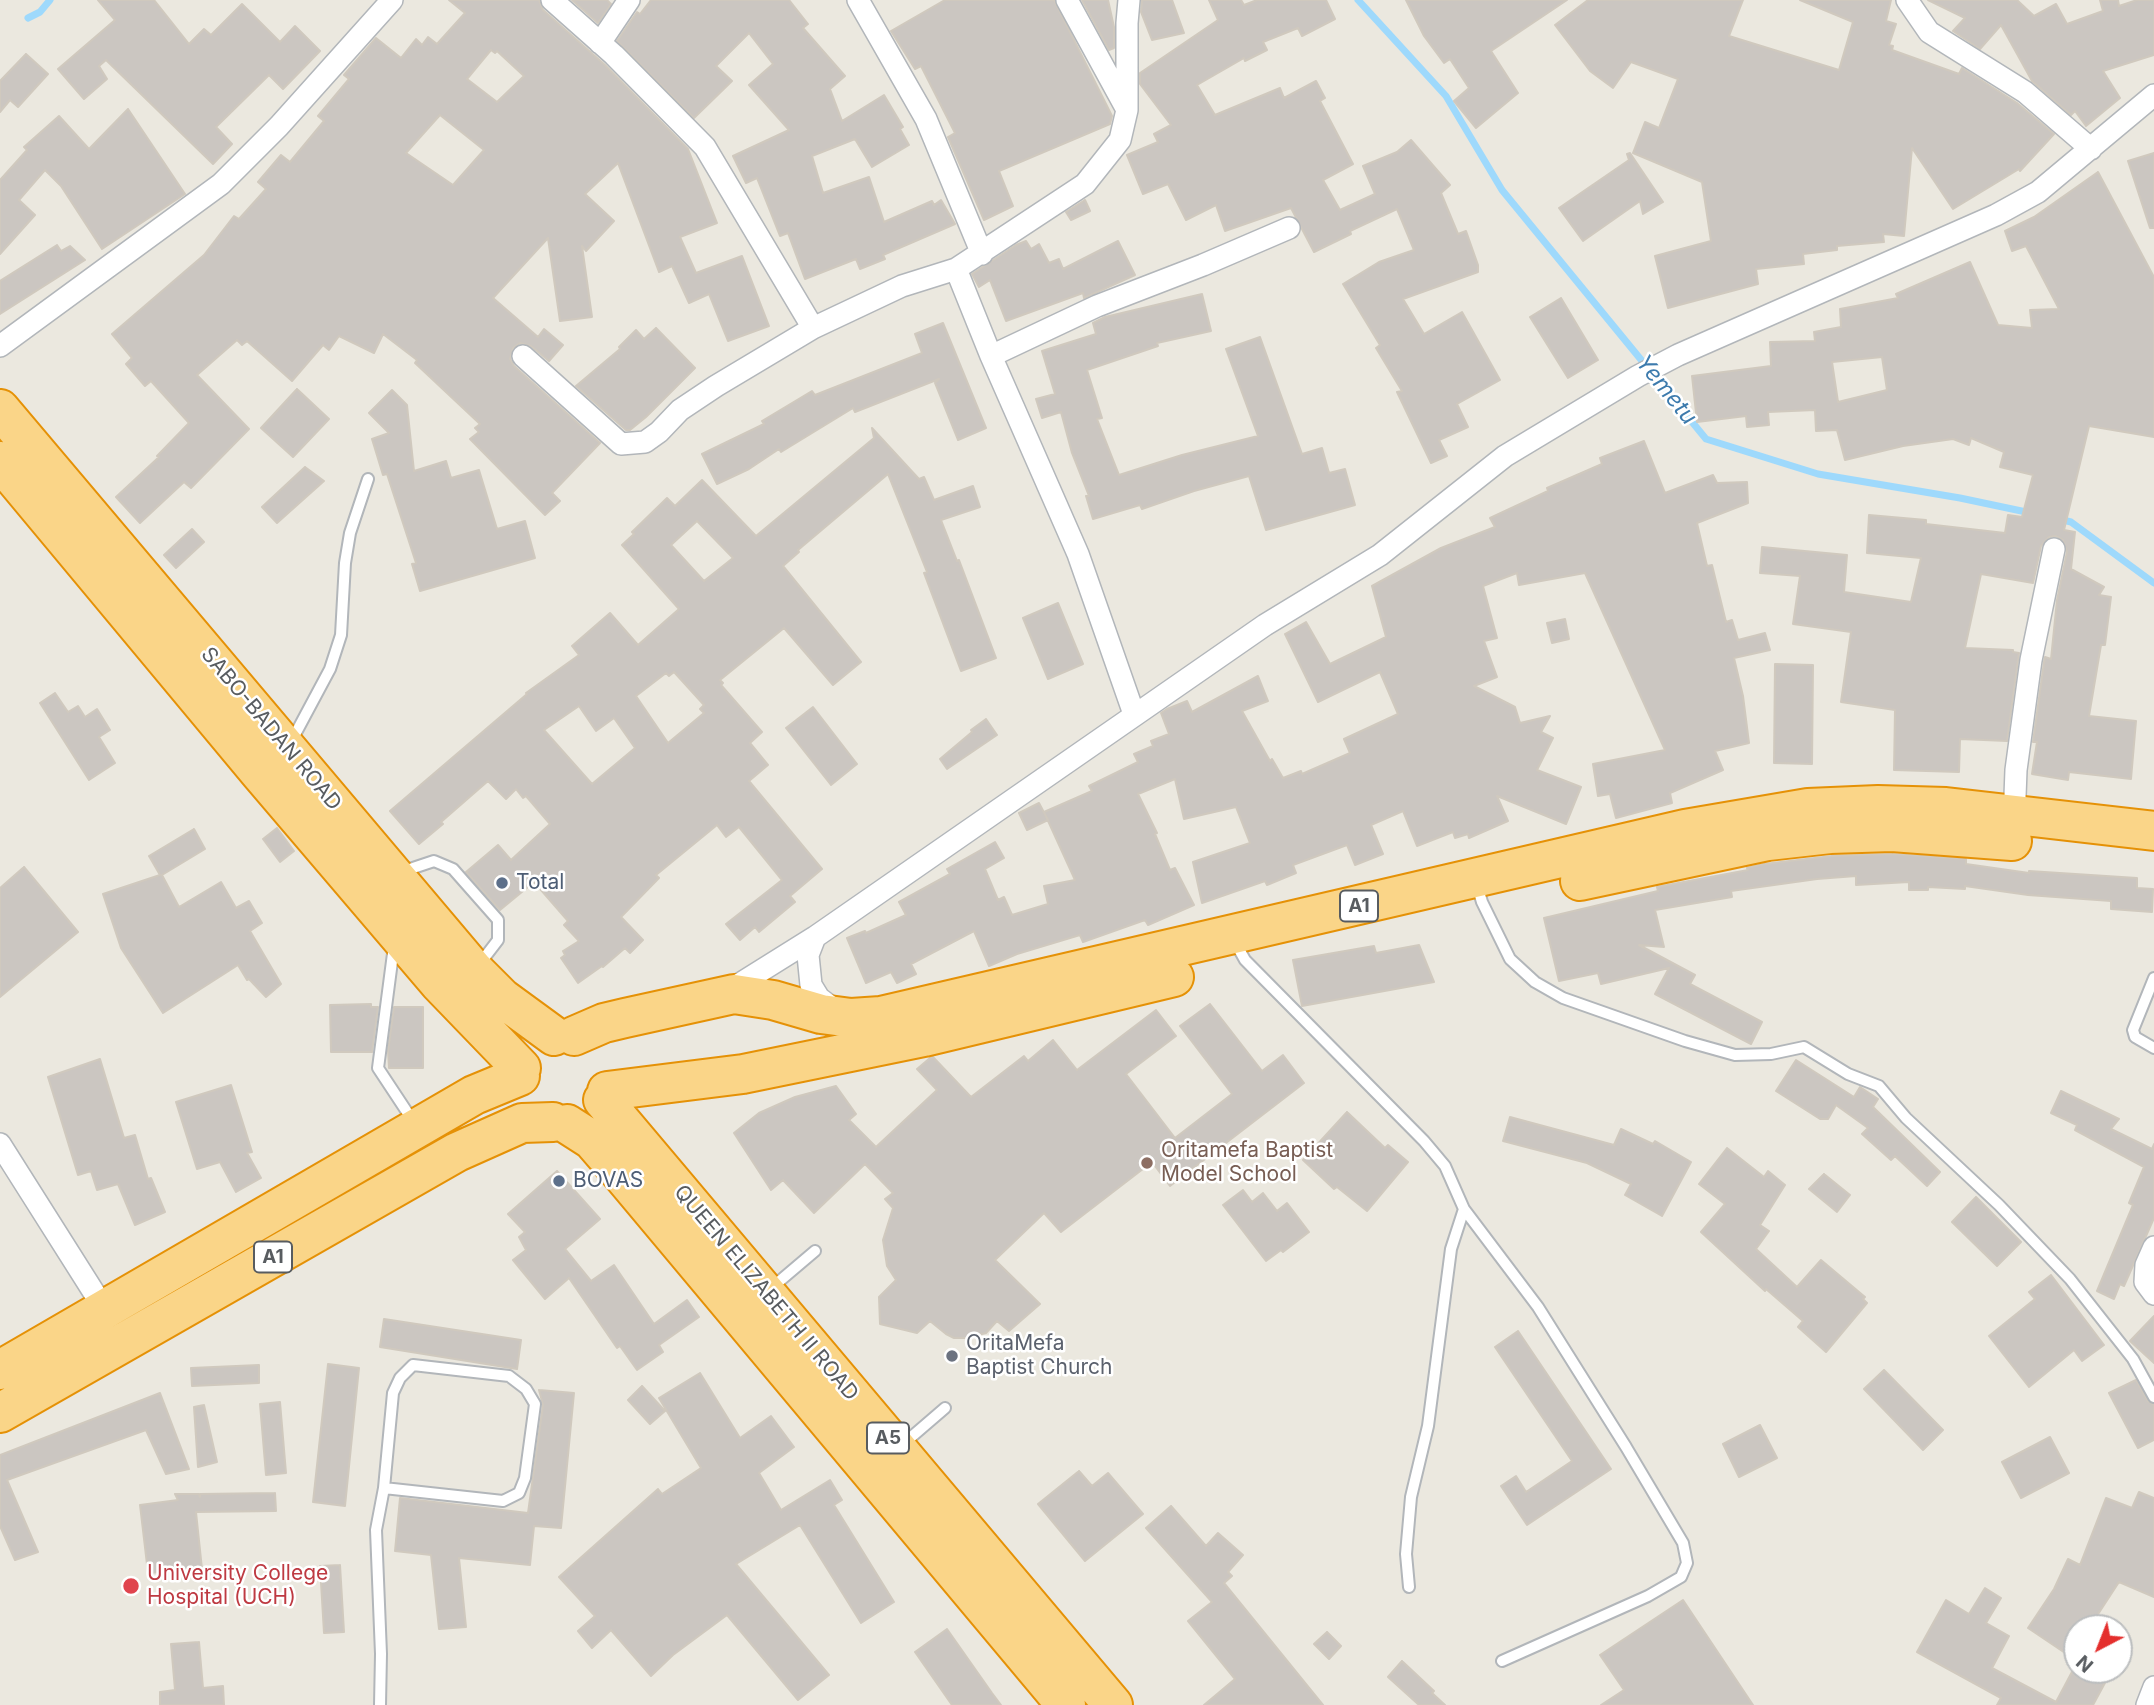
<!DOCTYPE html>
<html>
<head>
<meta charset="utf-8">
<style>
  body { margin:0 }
  #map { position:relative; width:2154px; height:1705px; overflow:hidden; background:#ebe8df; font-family:Inter,sans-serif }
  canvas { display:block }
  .north { position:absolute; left:2063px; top:1614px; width:70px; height:70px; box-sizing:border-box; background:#fff; border:2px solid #bcbebf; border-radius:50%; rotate:222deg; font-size:19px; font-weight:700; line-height:28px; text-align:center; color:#585c60 }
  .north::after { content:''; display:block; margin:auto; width:24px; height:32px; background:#e42f2d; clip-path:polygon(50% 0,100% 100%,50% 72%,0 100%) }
</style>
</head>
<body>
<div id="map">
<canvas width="2154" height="1705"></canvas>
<div class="north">N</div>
</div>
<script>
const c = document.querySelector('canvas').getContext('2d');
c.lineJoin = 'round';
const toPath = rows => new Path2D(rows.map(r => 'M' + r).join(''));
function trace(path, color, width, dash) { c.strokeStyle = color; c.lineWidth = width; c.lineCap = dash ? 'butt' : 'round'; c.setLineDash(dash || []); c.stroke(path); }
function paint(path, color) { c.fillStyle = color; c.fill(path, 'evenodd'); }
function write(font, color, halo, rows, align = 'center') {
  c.font = font + ' Inter,sans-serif'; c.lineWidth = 5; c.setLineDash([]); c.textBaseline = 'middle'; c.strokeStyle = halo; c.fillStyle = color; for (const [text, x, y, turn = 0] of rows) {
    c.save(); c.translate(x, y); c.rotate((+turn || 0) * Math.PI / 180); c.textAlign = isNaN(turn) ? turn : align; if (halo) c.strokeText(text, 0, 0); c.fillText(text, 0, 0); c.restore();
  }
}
const stream = toPath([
  [1358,0,1446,96,1502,190,1706,439,1818,474,1960,498,2031,513],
  [28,18,40,12,50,0],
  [2059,519,2071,522,2154,583]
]);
const building = toPath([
  [98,0,154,0,189,44,204,29,211,35,242,4,280,42,295,26,320,51,283,89,269,75,216,127,232,144,213,164,106,60,99,66,107,79,84,99,58,69,115,20,98,0],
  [449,0,539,0,543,10,605,65,688,149,717,223,680,237,696,273,742,256,769,326,728,341,709,294,689,303,672,266,659,272,618,163,585,194,614,221,586,251,582,246,592,317,560,321,548,238,493,298,538,337,544,329,563,345,549,361,531,346,520,343,513,348,510,359,514,366,600,443,552,493,560,501,545,515,470,439,479,432,475,428,480,424,415,363,417,360,383,334,374,353,339,336,329,350,323,345,292,381,247,341,242,345,237,340,197,375,249,429,191,488,184,482,140,523,116,497,159,457,157,456,189,423,151,381,145,386,126,364,132,358,112,334,204,255,234,216,239,219,266,189,258,182,281,155,290,162,324,121,318,116,349,79,344,75,376,38,401,58,416,39,422,45,428,37,437,44,465,13,449,0],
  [491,50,495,53,497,51,524,76,497,102,467,79,491,50],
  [440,115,484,150,453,185,406,153,440,115],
  [572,0,607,0,611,4,598,23,572,0],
  [651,0,789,0,808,24,803,28,845,76,830,89,842,121,884,95,903,127,900,129,909,145,872,167,855,139,812,156,823,193,869,177,884,222,932,201,934,205,941,200,955,224,883,255,885,259,860,269,856,259,805,279,788,233,780,236,757,178,746,183,733,156,789,130,749,85,773,64,749,33,716,66,732,81,694,118,617,41,637,12,640,14,651,0],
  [945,0,1054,0,1112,116,1110,124,999,171,1013,206,984,220,948,137,955,133,921,66,915,69,891,31,945,0],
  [1082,0,1108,0,1114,27,1114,48,1109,50,1082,0],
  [1142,0,1172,0,1184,33,1152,40,1141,12,1142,0],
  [1209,0,1241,0,1244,5,1257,0,1326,0,1335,19,1302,36,1298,28,1263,42,1267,50,1245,61,1244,58,1197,85,1215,115,1280,88,1284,98,1316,81,1325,98,1320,101,1353,164,1323,180,1340,210,1375,194,1363,166,1397,152,1411,140,1450,185,1441,193,1458,234,1466,231,1478,265,1478,272,1403,299,1424,334,1462,312,1500,380,1457,404,1468,427,1439,440,1447,456,1431,463,1397,392,1402,391,1376,348,1380,345,1343,284,1379,262,1414,250,1397,209,1350,231,1351,234,1314,252,1291,208,1225,231,1216,205,1186,220,1168,184,1143,194,1127,155,1158,142,1154,134,1171,125,1140,84,1140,73,1218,20,1209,0],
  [1406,0,1567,0,1491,51,1518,93,1476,128,1454,101,1469,88,1450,59,1444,63,1424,36,1406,0],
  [1588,0,1743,0,1729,36,1839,70,1853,22,1800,0,1891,0,1886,21,1896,24,1889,45,1893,46,1892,50,1959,74,1962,68,2017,103,2054,134,2020,171,2019,169,1953,209,1912,148,1904,236,1883,234,1884,242,1837,246,1837,250,1803,254,1804,264,1756,269,1758,284,1668,308,1655,256,1711,241,1702,182,1633,153,1645,122,1659,128,1678,79,1631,62,1613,88,1590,71,1555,25,1588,0],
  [1928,0,2017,0,2034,16,2056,4,2067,24,2103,11,2100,0,2118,0,2119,6,2137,0,2154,0,2154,55,2103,71,2120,98,2086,126,2075,111,2071,115,2032,81,2001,25,1980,49,1953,31,1965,18,1928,0],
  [26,54,48,74,18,107,10,100,0,112,0,81,26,54],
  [128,109,185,194,102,249,61,186,45,170,19,200,35,215,0,254,0,180,27,150,24,147,59,116,89,149,128,109],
  [1630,153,1663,202,1643,214,1640,201,1583,241,1559,208,1629,160,1627,154,1630,153],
  [2154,153,2154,228,2150,228,2128,161,2154,153],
  [2098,172,2154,277,2154,437,2089,426,2064,530,2075,532,2071,569,2104,587,2099,595,2111,597,2105,645,2101,645,2089,716,2136,721,2131,779,2069,772,2068,780,2032,774,2037,742,2033,742,2044,662,2045,657,2051,659,2057,600,2067,552,2063,540,2056,536,2049,537,2041,546,2033,583,1981,574,1965,648,2013,650,2013,652,2019,653,2007,741,1960,739,1959,772,1894,770,1895,710,1841,702,1851,632,1793,624,1800,576,1760,573,1762,547,1847,555,1844,592,1911,602,1921,558,1867,553,1869,515,1926,520,1926,524,2005,533,2008,515,2022,517,2033,475,2000,467,2004,452,1971,438,1969,445,1953,439,1903,446,1845,460,1837,430,1816,431,1815,410,1768,412,1769,425,1747,427,1746,416,1697,422,1692,376,1771,366,1770,342,1815,341,1814,332,1841,327,1840,309,1898,298,1896,294,1970,262,1998,325,2032,328,2030,310,2059,309,2026,246,2012,251,2005,231,2034,217,2098,172],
  [1882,357,1887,390,1838,402,1832,362,1882,357],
  [1085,200,1090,211,1071,220,1066,212,1085,200],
  [1026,241,1031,249,1039,244,1049,263,1059,259,1063,269,1118,241,1135,275,1084,298,1083,293,1006,321,990,280,979,287,972,274,1016,245,1026,241],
  [57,245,61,251,70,246,85,260,0,314,0,281,57,245],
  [1202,294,1211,331,1157,343,1158,346,1087,370,1102,418,1097,419,1119,475,1182,455,1258,436,1226,349,1260,337,1302,454,1322,448,1329,473,1345,469,1355,505,1266,530,1249,476,1194,491,1142,509,1140,505,1093,519,1086,496,1089,496,1072,453,1061,412,1042,418,1036,399,1055,394,1042,351,1096,334,1093,323,1105,317,1202,294],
  [1561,298,1598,360,1568,378,1530,317,1561,298],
  [943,323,986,428,958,440,935,383,939,379,855,412,853,408,781,452,779,449,749,469,717,484,702,454,764,424,762,421,812,391,815,395,922,353,915,334,943,323],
  [656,328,695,368,646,417,630,430,626,430,576,386,620,349,619,347,636,330,644,339,656,328],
  [297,389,329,419,293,457,261,428,297,389],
  [392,390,407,405,414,471,446,461,451,478,479,470,497,529,525,521,535,558,420,591,412,564,416,563,387,474,383,475,372,439,389,433,369,413,392,390],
  [872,428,919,479,924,477,934,500,973,486,980,507,941,520,957,561,959,560,996,658,961,671,924,573,927,572,888,474,798,550,799,552,783,566,861,662,833,685,784,628,720,680,723,683,721,685,762,732,750,743,768,765,749,781,822,869,790,896,795,902,759,932,755,927,740,940,726,924,782,880,739,827,726,837,717,825,656,875,659,878,621,917,643,940,630,953,625,948,603,967,602,966,578,983,561,958,565,955,563,951,579,941,564,925,568,921,534,882,500,910,466,872,498,845,511,860,550,824,526,796,523,798,516,789,506,799,488,781,441,822,443,824,419,844,390,811,527,694,526,693,579,655,572,646,610,613,638,645,679,609,622,545,634,534,632,532,667,498,675,506,702,480,756,536,874,438,872,428],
  [697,521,733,558,704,581,671,545,697,521],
  [674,672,704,705,700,709,704,713,668,743,636,696,666,673,669,676,674,672],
  [579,706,596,731,614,718,635,748,592,784,544,730,579,706],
  [1644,441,1665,493,1713,475,1717,483,1747,482,1748,503,1697,523,1707,566,1712,565,1726,622,1732,620,1738,640,1765,633,1770,650,1734,658,1743,696,1749,743,1715,751,1723,770,1670,793,1672,803,1616,818,1610,794,1598,796,1593,764,1665,750,1585,573,1519,585,1517,573,1483,586,1497,638,1484,641,1497,677,1474,686,1515,707,1520,723,1550,716,1541,732,1553,738,1537,770,1581,787,1566,824,1497,796,1508,821,1469,838,1468,834,1455,838,1453,832,1417,846,1403,811,1371,825,1383,854,1355,865,1347,845,1293,865,1296,873,1267,885,1265,881,1202,903,1193,862,1250,843,1236,807,1184,819,1175,779,1138,794,1157,833,1155,834,1170,870,1175,868,1194,905,1148,925,1145,920,1083,942,1080,935,1017,954,989,966,974,931,911,964,916,974,897,983,891,972,866,983,847,938,865,931,866,933,906,915,899,902,950,874,947,869,995,842,1004,858,985,869,998,900,1004,897,1012,915,1048,904,1044,886,1075,880,1044,812,1092,791,1089,786,1138,762,1134,754,1153,746,1151,741,1169,734,1161,713,1167,709,1187,701,1192,712,1258,676,1268,701,1242,711,1270,761,1272,759,1283,778,1301,771,1302,774,1350,753,1344,739,1398,714,1380,672,1318,702,1285,634,1306,622,1330,664,1386,637,1372,586,1441,548,1495,527,1490,518,1548,491,1547,488,1602,464,1600,458,1644,441],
  [305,467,324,481,277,523,262,507,305,467],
  [192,529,204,542,176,568,164,555,192,529],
  [1058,603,1083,664,1048,679,1023,618,1058,603],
  [1565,619,1569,639,1552,643,1547,623,1565,619],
  [1775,664,1813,665,1812,764,1774,763,1775,664],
  [55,693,68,712,78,706,85,717,97,709,110,730,99,737,115,763,89,780,40,703,55,693],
  [813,707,857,764,831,785,786,728,813,707],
  [986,719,997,735,947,769,940,759,972,732,971,730,986,719],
  [1039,803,1048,820,1027,830,1019,813,1039,803],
  [277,828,294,851,280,862,263,839,277,828],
  [194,829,205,849,162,875,179,907,221,882,236,908,249,901,262,923,250,931,281,984,266,997,249,979,247,980,238,965,163,1013,121,948,103,894,160,875,149,856,194,829],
  [1892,854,1966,859,1966,864,2029,873,2029,871,2137,878,2137,888,2153,889,2152,912,2111,909,2111,901,2028,895,1965,886,1965,889,1928,887,1928,890,1909,890,1909,882,1856,885,1856,876,1817,879,1731,891,1732,897,1655,910,1664,947,1639,945,1695,975,1690,984,1762,1022,1751,1044,1655,994,1669,968,1601,984,1598,973,1559,981,1544,918,1658,891,1657,887,1748,870,1747,868,1764,864,1832,856,1892,854],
  [24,867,78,932,0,997,0,888,24,867],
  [1419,945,1434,982,1302,1006,1293,960,1374,946,1376,953,1419,945],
  [371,1004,371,1007,378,1007,372,1052,331,1052,330,1005,371,1004],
  [1210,1004,1262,1071,1283,1055,1304,1083,1170,1186,1152,1162,1061,1232,1044,1213,995,1260,1040,1304,1009,1331,997,1321,986,1333,966,1338,954,1338,946,1334,930,1321,917,1333,880,1324,879,1297,896,1280,887,1266,883,1240,893,1208,885,1199,893,1193,865,1164,814,1213,783,1180,771,1190,734,1133,759,1113,795,1097,836,1086,856,1114,849,1120,876,1147,937,1090,917,1069,930,1058,933,1057,971,1097,1024,1056,1028,1061,1053,1040,1077,1070,1156,1010,1176,1036,1126,1074,1175,1138,1232,1094,1180,1026,1210,1004],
  [394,1007,423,1007,423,1068,389,1068,388,1051,394,1007],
  [100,1059,124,1138,135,1135,148,1179,151,1178,165,1212,135,1225,118,1184,97,1190,91,1171,78,1175,48,1077,100,1059],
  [1796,1060,1854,1097,1860,1087,1878,1099,1873,1107,1940,1172,1927,1186,1895,1156,1891,1160,1862,1134,1868,1128,1836,1105,1828,1119,1820,1119,1776,1091,1796,1060],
  [231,1085,252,1152,247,1153,261,1178,236,1192,220,1162,197,1169,176,1102,231,1085],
  [2061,1091,2119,1119,2111,1129,2152,1149,2154,1144,2154,1218,2124,1286,2120,1284,2114,1299,2097,1291,2133,1205,2129,1203,2144,1167,2075,1130,2077,1125,2051,1113,2061,1091],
  [1347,1112,1385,1148,1388,1145,1408,1162,1367,1211,1337,1187,1334,1189,1303,1160,1347,1112],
  [1510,1117,1614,1145,1621,1129,1653,1144,1655,1141,1691,1162,1662,1216,1625,1195,1631,1184,1587,1163,1503,1141,1510,1117],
  [1727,1148,1764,1177,1768,1171,1785,1185,1760,1225,1769,1231,1756,1249,1797,1287,1821,1260,1865,1297,1863,1299,1867,1303,1826,1352,1798,1327,1803,1321,1766,1289,1765,1291,1701,1232,1725,1204,1699,1184,1727,1148],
  [557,1171,600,1219,565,1249,591,1281,614,1265,654,1324,687,1300,699,1317,659,1345,663,1352,637,1370,620,1346,617,1348,569,1278,545,1299,513,1260,526,1250,519,1237,525,1232,508,1214,557,1171],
  [1824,1174,1850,1195,1837,1212,1809,1189,1824,1174],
  [1243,1190,1252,1202,1263,1193,1277,1211,1287,1203,1309,1232,1283,1252,1281,1250,1266,1261,1223,1205,1243,1190],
  [1976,1197,2021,1242,1997,1266,1952,1222,1976,1197],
  [2051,1275,2104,1345,2082,1361,2074,1350,2029,1387,1989,1336,2035,1299,2029,1292,2051,1275],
  [2154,1316,2154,1363,2130,1341,2154,1316],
  [384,1319,521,1340,517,1369,380,1347,384,1319],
  [1518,1331,1611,1469,1527,1525,1501,1486,1516,1476,1526,1492,1572,1461,1495,1347,1518,1331],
  [328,1364,359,1368,345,1506,313,1502,328,1364],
  [259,1365,259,1383,192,1386,191,1368,259,1365],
  [1884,1370,1943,1430,1923,1450,1864,1389,1884,1370],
  [700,1373,740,1438,771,1416,794,1447,759,1473,781,1510,830,1480,842,1500,834,1505,894,1602,861,1623,800,1525,736,1564,829,1675,798,1700,727,1615,673,1655,651,1676,611,1630,592,1648,578,1631,595,1616,559,1577,658,1489,662,1494,701,1468,659,1398,700,1373],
  [2136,1380,2148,1401,2154,1405,2154,1440,2138,1448,2109,1393,2136,1380],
  [642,1386,665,1411,650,1424,628,1400,642,1386],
  [539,1390,574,1393,561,1528,534,1526,530,1565,459,1558,466,1627,439,1629,431,1555,395,1551,400,1498,528,1513,543,1405,539,1390],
  [160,1393,189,1469,166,1474,146,1430,7,1480,38,1552,15,1560,0,1526,0,1455,160,1393],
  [280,1402,286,1473,266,1475,260,1404,280,1402],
  [204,1405,217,1462,198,1467,194,1407,204,1405],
  [1760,1425,1777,1458,1739,1477,1723,1444,1760,1425],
  [2050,1437,2069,1473,2021,1498,2002,1462,2050,1437],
  [1079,1471,1092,1486,1108,1473,1143,1514,1085,1561,1038,1504,1079,1471],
  [2139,1492,2154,1498,2154,1597,2119,1582,2089,1628,2077,1628,2077,1661,2028,1628,2054,1589,2068,1559,2080,1565,2106,1498,2132,1508,2139,1492],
  [275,1493,276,1511,196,1512,202,1569,148,1573,140,1505,178,1500,175,1494,199,1494,200,1497,200,1494,275,1493],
  [1171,1506,1206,1546,1218,1533,1243,1555,1228,1572,1232,1576,1224,1583,1323,1705,1204,1705,1235,1679,1188,1621,1212,1602,1146,1528,1171,1506],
  [340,1565,344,1632,324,1633,320,1566,340,1565],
  [1985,1588,2001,1598,1986,1623,2009,1636,1992,1668,2056,1702,2073,1670,2112,1670,2093,1705,1997,1705,2001,1698,1917,1652,1946,1600,1969,1614,1985,1588],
  [1683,1600,1753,1705,1601,1705,1624,1690,1600,1655,1683,1600],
  [947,1629,992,1693,1001,1705,952,1705,915,1652,947,1629],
  [1327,1632,1341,1646,1329,1659,1314,1644,1327,1632],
  [199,1642,203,1688,223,1686,224,1705,160,1705,160,1692,175,1690,171,1644,199,1642],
  [1402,1661,1434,1691,1432,1693,1445,1705,1419,1705,1388,1677,1402,1661]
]);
const lane = toPath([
  [291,742,330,669,341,635,345,563,350,533,368,479],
  [401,872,434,861,453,869,498,920,498,940,478,966],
  [1477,885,1482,902,1510,959,1535,982,1563,998,1685,1041,1735,1055,1771,1054,1804,1047,1848,1074,1879,1086,1906,1118,1999,1205,2070,1279,2133,1359,2154,1397],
  [1235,942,1245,960,1424,1141,1445,1166,1464,1209,1538,1307,1626,1447,1683,1543,1687,1563,1681,1577,1648,1596,1502,1661],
  [394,946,378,1068,413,1121],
  [2154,978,2133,1030,2135,1037,2154,1048],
  [769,1290,815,1251],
  [902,1445,945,1408],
  [1409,1587,1406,1554,1411,1497,1428,1426,1451,1249,1464,1209],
  [380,1705,381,1654,376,1530,384,1488,393,1393,400,1378,413,1365,509,1376,526,1389,535,1404,525,1478,519,1493,503,1501,384,1488]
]);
const street = toPath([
  [552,0,614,55,705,147,813,328],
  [858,0,926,119,982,254],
  [1067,0,1126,108],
  [1907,0,1929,32,2025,92,2091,149],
  [600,43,629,0],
  [956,269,991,356,1078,554,1134,714],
  [0,346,221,184,279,126,392,0],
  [523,356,621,444,645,442,659,432,680,410,716,386,813,328,902,286,956,269,1085,184,1120,140,1127,110,1127,23,1129,0],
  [991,356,1097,306,1203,265,1289,228],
  [2014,822,2016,770,2031,660,2054,549],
  [815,937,808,955,811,985,819,998,835,1010],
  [727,992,815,937,1265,625,1380,555,1505,456,1638,376,1678,355,1996,215,2038,192,2154,95],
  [0,1144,105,1310],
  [2154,1247,2146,1265,2145,1282,2154,1294],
  [2147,1705,2154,1687]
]);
const highway = toPath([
  [0,409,474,970,502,998,554,1036],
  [0,461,260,773,439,983,521,1068],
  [1580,881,1768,841,1830,834,1892,832,2012,841],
  [574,1036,604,1023,625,1018,734,994,773,1000,821,1014,851,1018,881,1016,1685,829,1808,808,1878,805,1946,807,2154,831],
  [607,1091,743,1074,924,1037,1174,977],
  [603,1100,1113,1705],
  [567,1124,592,1140,618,1170,1066,1705],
  [0,1370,474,1095,520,1076],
  [0,1413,457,1152,522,1123,553,1122]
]);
const markers = [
  [502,883,7,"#5c6f8a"],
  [1147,1163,7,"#8d6e63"],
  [559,1181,7,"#5c6f8a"],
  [952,1356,7,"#6b7280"],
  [131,1586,9,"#e0444e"]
];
const shields = [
  [1359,906,38],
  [273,1257,38],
  [888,1438,42]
];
const shieldNames = [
  ["A1",1359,906],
  ["A1",273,1257],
  ["A5",888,1438]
];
const streetNames = [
  ["SABO-BADAN ROAD",271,729,50],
  ["QUEEN ELIZABETH II ROAD",766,1293,50]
];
const serviceNames = [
  ["Total",516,883],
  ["BOVAS",573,1181]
];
const educationNames = [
  ["Oritamefa Baptist",1161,1151],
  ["Model School",1161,1175]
];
const worshipNames = [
  ["OritaMefa",966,1344],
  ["Baptist Church",966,1368]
];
const healthNames = [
  ["University College",147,1574],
  ["Hospital (UCH)",147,1598]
];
const waterNames = [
  ["Yemetu",1666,390,51]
];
trace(stream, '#9ed9fc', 7);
paint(building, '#cbc6c1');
trace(building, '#d0c9be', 2);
trace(lane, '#b2b6ba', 14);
trace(street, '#b2b6ba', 24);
trace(highway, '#e59106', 42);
trace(lane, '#fff', 10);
trace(street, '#fff', 21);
trace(highway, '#fad588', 38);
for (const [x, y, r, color] of markers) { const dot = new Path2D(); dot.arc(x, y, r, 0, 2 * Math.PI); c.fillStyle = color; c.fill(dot); trace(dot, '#fff', 2.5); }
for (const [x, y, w] of shields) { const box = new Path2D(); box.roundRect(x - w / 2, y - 15.5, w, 31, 5); c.fillStyle = '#fff'; c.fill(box); trace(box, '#585c60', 2); }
write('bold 19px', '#585c60', null, shieldNames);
write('21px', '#585c60', '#fff', streetNames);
write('21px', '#4e5e75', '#fff', serviceNames, 'left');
write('21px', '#785e54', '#fff', educationNames, 'left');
write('21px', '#5b616d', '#fff', worshipNames, 'left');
write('21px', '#be3a42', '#fff', healthNames, 'left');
write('italic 23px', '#3d7bad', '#fff', waterNames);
</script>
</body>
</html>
